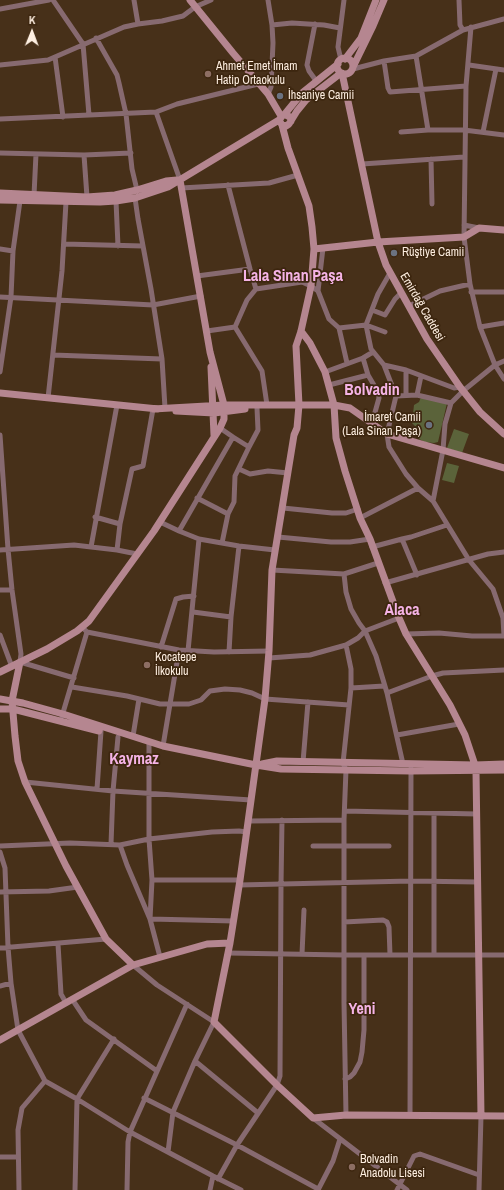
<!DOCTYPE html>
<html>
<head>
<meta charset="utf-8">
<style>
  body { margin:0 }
  #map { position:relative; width:504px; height:1190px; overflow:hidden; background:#473019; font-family:"Archivo Narrow",sans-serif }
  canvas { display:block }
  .north { position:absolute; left:12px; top:12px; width:40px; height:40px; -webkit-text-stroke:3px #3d260f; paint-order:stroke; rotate:1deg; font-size:11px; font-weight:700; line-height:16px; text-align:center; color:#feefe1 }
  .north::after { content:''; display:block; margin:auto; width:14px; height:18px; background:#feefe1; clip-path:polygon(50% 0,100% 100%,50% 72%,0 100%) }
</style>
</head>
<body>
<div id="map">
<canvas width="504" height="1190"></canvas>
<div class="north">K</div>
</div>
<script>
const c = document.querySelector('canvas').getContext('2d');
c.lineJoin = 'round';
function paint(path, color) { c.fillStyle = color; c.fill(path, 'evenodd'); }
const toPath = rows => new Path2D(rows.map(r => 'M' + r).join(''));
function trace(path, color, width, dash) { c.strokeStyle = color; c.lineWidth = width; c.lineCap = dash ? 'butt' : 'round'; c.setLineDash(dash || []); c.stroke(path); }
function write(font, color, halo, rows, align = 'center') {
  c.font = font + ' "Archivo Narrow",sans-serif'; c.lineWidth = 3.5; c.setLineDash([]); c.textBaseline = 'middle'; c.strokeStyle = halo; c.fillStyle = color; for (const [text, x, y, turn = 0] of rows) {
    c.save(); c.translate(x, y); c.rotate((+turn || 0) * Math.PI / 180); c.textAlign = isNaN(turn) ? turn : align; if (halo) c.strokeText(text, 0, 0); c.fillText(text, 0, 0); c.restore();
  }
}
const green = toPath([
  [421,397,447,403,438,442,434,443,425,442,419,439,417,428,412,423,414,405,419,402],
  [454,429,469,434,462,453,447,448],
  [447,463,459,466,454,483,442,480]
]);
const street = toPath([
  [53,0,83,44,89,115],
  [134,0,138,24],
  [459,0,460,25,463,30],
  [0,9,49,0],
  [315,24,307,65,309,71,317,82],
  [272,25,292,23,324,25,340,28],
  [471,27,466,86,464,237,470,284,480,327,495,365,504,379],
  [96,38,117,75,119,83,126,114,132,169,137,190],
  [416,56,428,130,464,130,504,135],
  [55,57,63,117],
  [341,60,338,47,344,0],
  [384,61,388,88,390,92,466,86],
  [0,65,48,60,124,27,138,24,162,21,183,16,195,7,211,0],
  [469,65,504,70],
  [353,69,384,61,416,56,463,30,504,19],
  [268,94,271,87,273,43,272,25,268,0],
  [156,112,180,180],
  [0,119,156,112,177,104,258,84],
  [401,132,428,130],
  [483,132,496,69],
  [0,153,84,155,131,153],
  [84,155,87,197],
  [431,159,432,204],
  [362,164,464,157],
  [228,185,250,269,256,289],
  [181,188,269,183,298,175],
  [34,195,36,154],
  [135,198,138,219,151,289,162,359,165,408],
  [116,201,118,246],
  [464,225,479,228],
  [64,244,143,246],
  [0,249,13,251],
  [390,273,378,294,366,325,371,349,384,365,396,396,387,434,389,447,406,474,418,488,433,501,469,560,493,589,503,618,504,636],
  [197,276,250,269],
  [318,291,323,248],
  [471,292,504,292],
  [0,297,153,305,201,296],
  [409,306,440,291,470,284],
  [372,310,385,315,395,299,401,293],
  [480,327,504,323],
  [339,328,347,363],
  [207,331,235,327],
  [53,355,162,359],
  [363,358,368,375,378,392,379,398,372,423],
  [384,365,406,370,454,388,460,387],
  [406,370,406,395],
  [0,372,11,297,13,251,20,201],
  [325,372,363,358,373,352],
  [329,385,368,375],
  [417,395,421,376],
  [396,396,417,395,451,403],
  [48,398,62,271,66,202],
  [267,405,262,371,235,327,247,300,256,289,302,282,311,286,318,291,329,319,339,328,366,325,385,332],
  [0,435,8,549,12,590,21,654,20,662,74,678],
  [249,447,258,430,257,408],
  [239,469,250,474,268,471,288,473],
  [197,498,228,514],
  [433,501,443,450,445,424,451,403,463,391,495,365,504,361],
  [283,508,332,513,346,513,358,509],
  [95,517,120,524],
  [360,518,418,488],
  [160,522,179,531,199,539,239,546,275,550],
  [179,531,233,437,220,428],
  [278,537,331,542,350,542,370,539],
  [402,539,417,575],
  [222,543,228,514,234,502,235,476,249,447,233,437],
  [91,547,117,405],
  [372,547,402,539,411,537,447,525],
  [0,550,74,545,117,550,137,554],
  [117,550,120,524,132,469,143,466,153,409],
  [272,570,344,574,378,563],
  [344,574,346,592,351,609,359,623,365,631,376,656,387,693,403,764],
  [385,583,488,554,504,552],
  [0,590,12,590],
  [193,612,231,617],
  [82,627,87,632,179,650,214,652,269,651],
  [406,634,439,633,472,636,504,636],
  [0,635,12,667],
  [346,645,351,669,351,688,343,763,346,770,344,820,344,1003,346,1115],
  [161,647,176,599,183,597,194,596],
  [188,651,199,539],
  [229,652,231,617,239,546],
  [269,658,310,655,346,645,358,638,365,631,399,618],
  [72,687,127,696,160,704,189,704,201,700,210,691,225,689,240,690,252,693,265,699,349,705],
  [351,688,384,686],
  [387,693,432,676,443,673,504,670],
  [62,716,87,632],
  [397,735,459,724],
  [133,736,139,699],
  [149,741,149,839,152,880,150,919,160,957],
  [163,746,179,650],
  [303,762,308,702],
  [25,782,113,791,251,800],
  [97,789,101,731],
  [345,811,477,814],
  [249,821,344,820],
  [111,844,113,791,118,737],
  [120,845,127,865,150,919,234,921],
  [0,846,70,843,120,845,149,839,212,832,239,831,247,832],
  [313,846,389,846],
  [0,852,5,868,8,947,11,983,18,1030,45,1081,77,1099,130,1132,213,1176,241,1190],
  [152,880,240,880],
  [239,885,411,881,478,882],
  [0,892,49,891,78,887],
  [344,922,383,920,387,922,389,927,390,955],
  [58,944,61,994,66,1003],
  [0,948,106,939],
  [228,953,344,955,504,955],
  [302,954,304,910],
  [434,955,434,814],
  [133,965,157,985,214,1022,195,1061,173,1112,168,1152],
  [0,986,11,983],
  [72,999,86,1020,157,1071],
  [195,1061,258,1113],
  [345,1079,350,1077,354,1073,360,1062,362,1052,364,1030,364,955],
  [144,1098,237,1145,318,1189],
  [410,1115,411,768],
  [313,1118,407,1190],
  [0,1157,18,1157],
  [218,1179,237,1145,277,1085,280,1076,281,885,282,820],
  [19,1190,18,1130,22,1108,45,1081],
  [75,1190,77,1099,114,1039],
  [127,1190,128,1142,130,1132,187,1004],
  [210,1190,213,1176],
  [318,1190,333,1161,340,1139],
  [397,1190,414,1156,420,1154,479,1175],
  [479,1190,481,1116]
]);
const secondary = toPath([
  [190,0,233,53,268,94,281,116],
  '337 66a8 8 0 1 1 16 0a8 8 0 1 1-16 0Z',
  [345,59,361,38,376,0],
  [353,67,373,26,384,0],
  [342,73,378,242,386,265,427,339,460,387,480,412,504,434],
  [284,115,302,93,338,64],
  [291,121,290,117,286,115,283,115,279,120,282,125,286,126,289,124,297,111,306,100,341,73],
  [282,125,288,148,309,206,312,227,314,249,311,286,301,331,296,346,299,405,297,428,294,435,272,570,269,651,265,699,240,880,230,943,214,1022,277,1085,313,1118,346,1115,504,1116],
  [0,193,87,197,115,195,137,190,166,181,177,180],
  [0,200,100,202,116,201,135,198,168,187,279,120],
  [314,249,378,242,464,237,479,228,504,230],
  [301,331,310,343,325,372,334,405,336,438,345,471,360,518,370,539,399,618,406,634,450,705,465,735,475,765,476,771,481,1116],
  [211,367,214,435],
  [0,393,158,409],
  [153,409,224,405,334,405,350,408,387,434,504,468],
  [176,411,214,413,245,409],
  [20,662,12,701,15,736,18,761,25,782,66,866,106,939,133,965],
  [0,672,47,649,77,631,89,621,154,531,220,428,224,419,224,405,210,352,180,180],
  [0,699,23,703,63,714,163,746,256,765,281,769,411,771,504,770],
  [0,709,13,709,99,731],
  [262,764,277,761,475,765,504,764],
  [0,1040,133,965,207,944,230,943]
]);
const markers = [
  [208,74,4,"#8d6e63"],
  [280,96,4,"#6b7280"],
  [394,253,4,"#6b7280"],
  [429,425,4,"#6b7280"],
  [147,665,4,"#8d6e63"],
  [352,1167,4,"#8d6e63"]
];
const poiNames = [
  ["Ahmet Emet İmam",216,67],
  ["Hatip Ortaokulu",216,81],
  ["İhsaniye Camii",288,96],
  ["Rüştiye Camii",402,253],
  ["İmaret Camii",421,418,"right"],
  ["(Lala Sinan Paşa)",421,432,"right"],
  ["Kocatepe",155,658],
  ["İlkokulu",155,672],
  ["Bolvadin",360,1160],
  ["Anadolu Lisesi",360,1174]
];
const streetNames = [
  ["Emirdağ Caddesi",422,307,60]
];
const districtNames = [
  ["Lala Sinan Paşa",293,277],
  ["Bolvadin",372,391],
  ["Alaca",402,611],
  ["Kaymaz",134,760],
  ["Yeni",362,1010]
];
paint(green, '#5b633a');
trace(street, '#876a70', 5);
trace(secondary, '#b58690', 7);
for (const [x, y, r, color] of markers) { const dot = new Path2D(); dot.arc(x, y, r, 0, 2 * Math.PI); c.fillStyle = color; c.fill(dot); trace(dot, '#3d260f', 1.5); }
write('12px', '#feefe1', '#3d260f', poiNames, 'left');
write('12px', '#feefe1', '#3d260f', streetNames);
write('bold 16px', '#f5b3e6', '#3d260f', districtNames);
</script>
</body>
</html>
